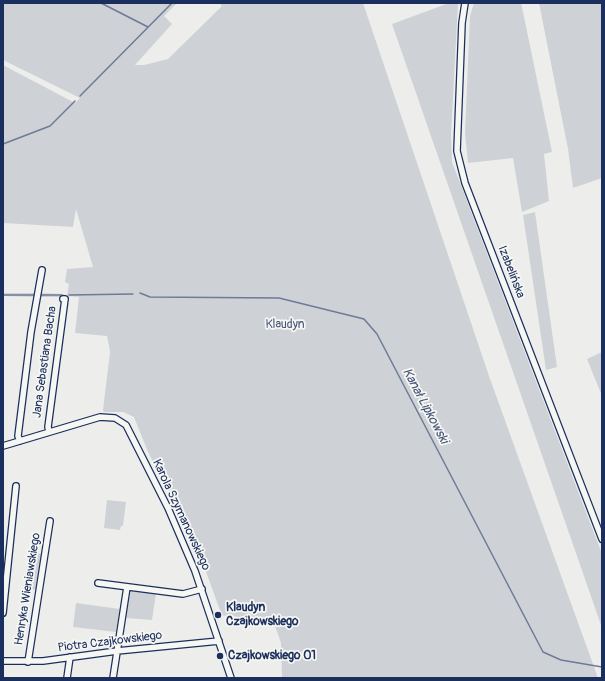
<!DOCTYPE html>
<html>
<head>
<meta charset="utf-8">
<style>
  body { margin:0 }
  #map { position:relative; width:605px; height:681px; overflow:hidden; background:#edeeec; font-family:Pangolin,sans-serif }
  canvas { display:block }
  .frame { position:absolute; inset:0; border:4px solid #1b2f5e; pointer-events:none }
</style>
</head>
<body>
<div id="map">
<canvas width="605" height="681"></canvas>
<div class="frame"></div>
</div>
<script>
const c = document.querySelector('canvas').getContext('2d');
c.lineJoin = 'round';
function paint(path, color) { c.fillStyle = color; c.fill(path, 'evenodd'); }
const toPath = rows => new Path2D(rows.map(r => 'M' + r).join(''));
function trace(path, color, width, dash) { c.strokeStyle = color; c.lineWidth = width; c.lineCap = dash ? 'butt' : 'round'; c.setLineDash(dash || []); c.stroke(path); }
function write(font, color, halo, rows, align = 'center') {
  c.font = font + ' Pangolin,sans-serif'; c.lineWidth = 3.5; c.setLineDash([]); c.textBaseline = 'middle'; c.strokeStyle = halo; c.fillStyle = color; for (const [text, x, y, turn = 0] of rows) {
    c.save(); c.translate(x, y); c.rotate((+turn || 0) * Math.PI / 180); c.textAlign = isNaN(turn) ? turn : align; if (halo) c.strokeText(text, 0, 0); c.fillText(text, 0, 0); c.restore();
  }
}
const green = toPath([
  [3,3,177,3,164,16,172,24,135,65,144,65,168,59,222,6,219,3,363,3,489,376,598,678,282,678,281,643,275,626,230,615,222,616,200,555,148,452,134,417,123,412,104,412,103,410,110,352,107,336,75,333,79,297,67,296,69,284,65,282,67,269,93,267,76,209,73,227,3,223,3,65,75,103,80,98,3,60],
  [449,3,458,3,451,135,452,162,602,554,602,628,392,24],
  [474,3,521,3,523,12,552,152,544,154,549,201,522,212,513,158,468,163,465,133,470,16],
  [539,3,602,3,602,178,573,188,568,149],
  [535,212,557,367,546,370,523,215],
  [3,293,36,293,35,297,3,296],
  [39,293,64,294,64,297,39,297],
  [602,352,602,396,587,359],
  [107,500,126,502,123,526,121,526,120,530,104,528],
  [29,552,43,554,38,590,23,588],
  [132,591,156,594,152,620,126,618,130,593],
  [76,603,120,609,116,632,73,627]
]);
const stream = toPath([
  [101,3,148,27],
  [80,96,172,3],
  [3,144,50,126,75,101],
  [140,293,150,297,279,298,364,319,377,334,543,652,561,660,602,667],
  [3,295,34,295],
  [40,295,62,295],
  [69,295,133,294]
]);
const minor = toPath([
  [465,3,462,23,457,151,465,183,602,539],
  [49,431,48,427,65,299,63,299],
  [20,441,18,436,31,332,42,270],
  [3,446,100,417,115,418,126,425,168,508,195,571,231,678],
  [98,583,183,594,202,589],
  [3,613,16,486],
  [3,661,43,661,117,651,219,641],
  [28,662,50,521],
  [67,678,70,657],
  [113,678,127,587]
]);
const markers = [
  [218,615,4,"#1b2f5e"],
  [220,656,4,"#1b2f5e"]
];
const streetNames = [
  ["Izabelińska",511,272,69],
  ["Jana Sebastiana Bacha",45,362,-82],
  ["Karola Szymanowskiego",181,515,65],
  ["Henryka Wieniawskiego",28,589,-81],
  ["Piotra Czajkowskiego",110,642,-7]
];
const parkNames = [
  ["Klaudyn",285,325]
];
const poiNames = [
  ["Klaudyn",226,608],
  ["Czajkowskiego",226,622],
  ["Czajkowskiego 01",228,656]
];
const waterNames = [
  ["Kanał Lipkowski",425,406,62]
];
paint(green, '#ced2d7');
trace(stream, '#6e7a96', 1.5);
trace(minor, '#1b2f5e', 8);
trace(minor, '#f6f6f2', 5.5);
for (const [x, y, r, color] of markers) { const dot = new Path2D(); dot.arc(x, y, r, 0, 2 * Math.PI); c.fillStyle = color; c.fill(dot); trace(dot, '#f6f6f2', 1.5); }
write('12px', '#1b2f5e', '#f6f6f2', streetNames);
write('12px', '#48587c', '#f6f6f2', parkNames);
write('bold 12px', '#1b2f5e', '#f6f6f2', poiNames, 'left');
write('italic 13px', '#44547a', '#f6f6f2', waterNames);
</script>
</body>
</html>
